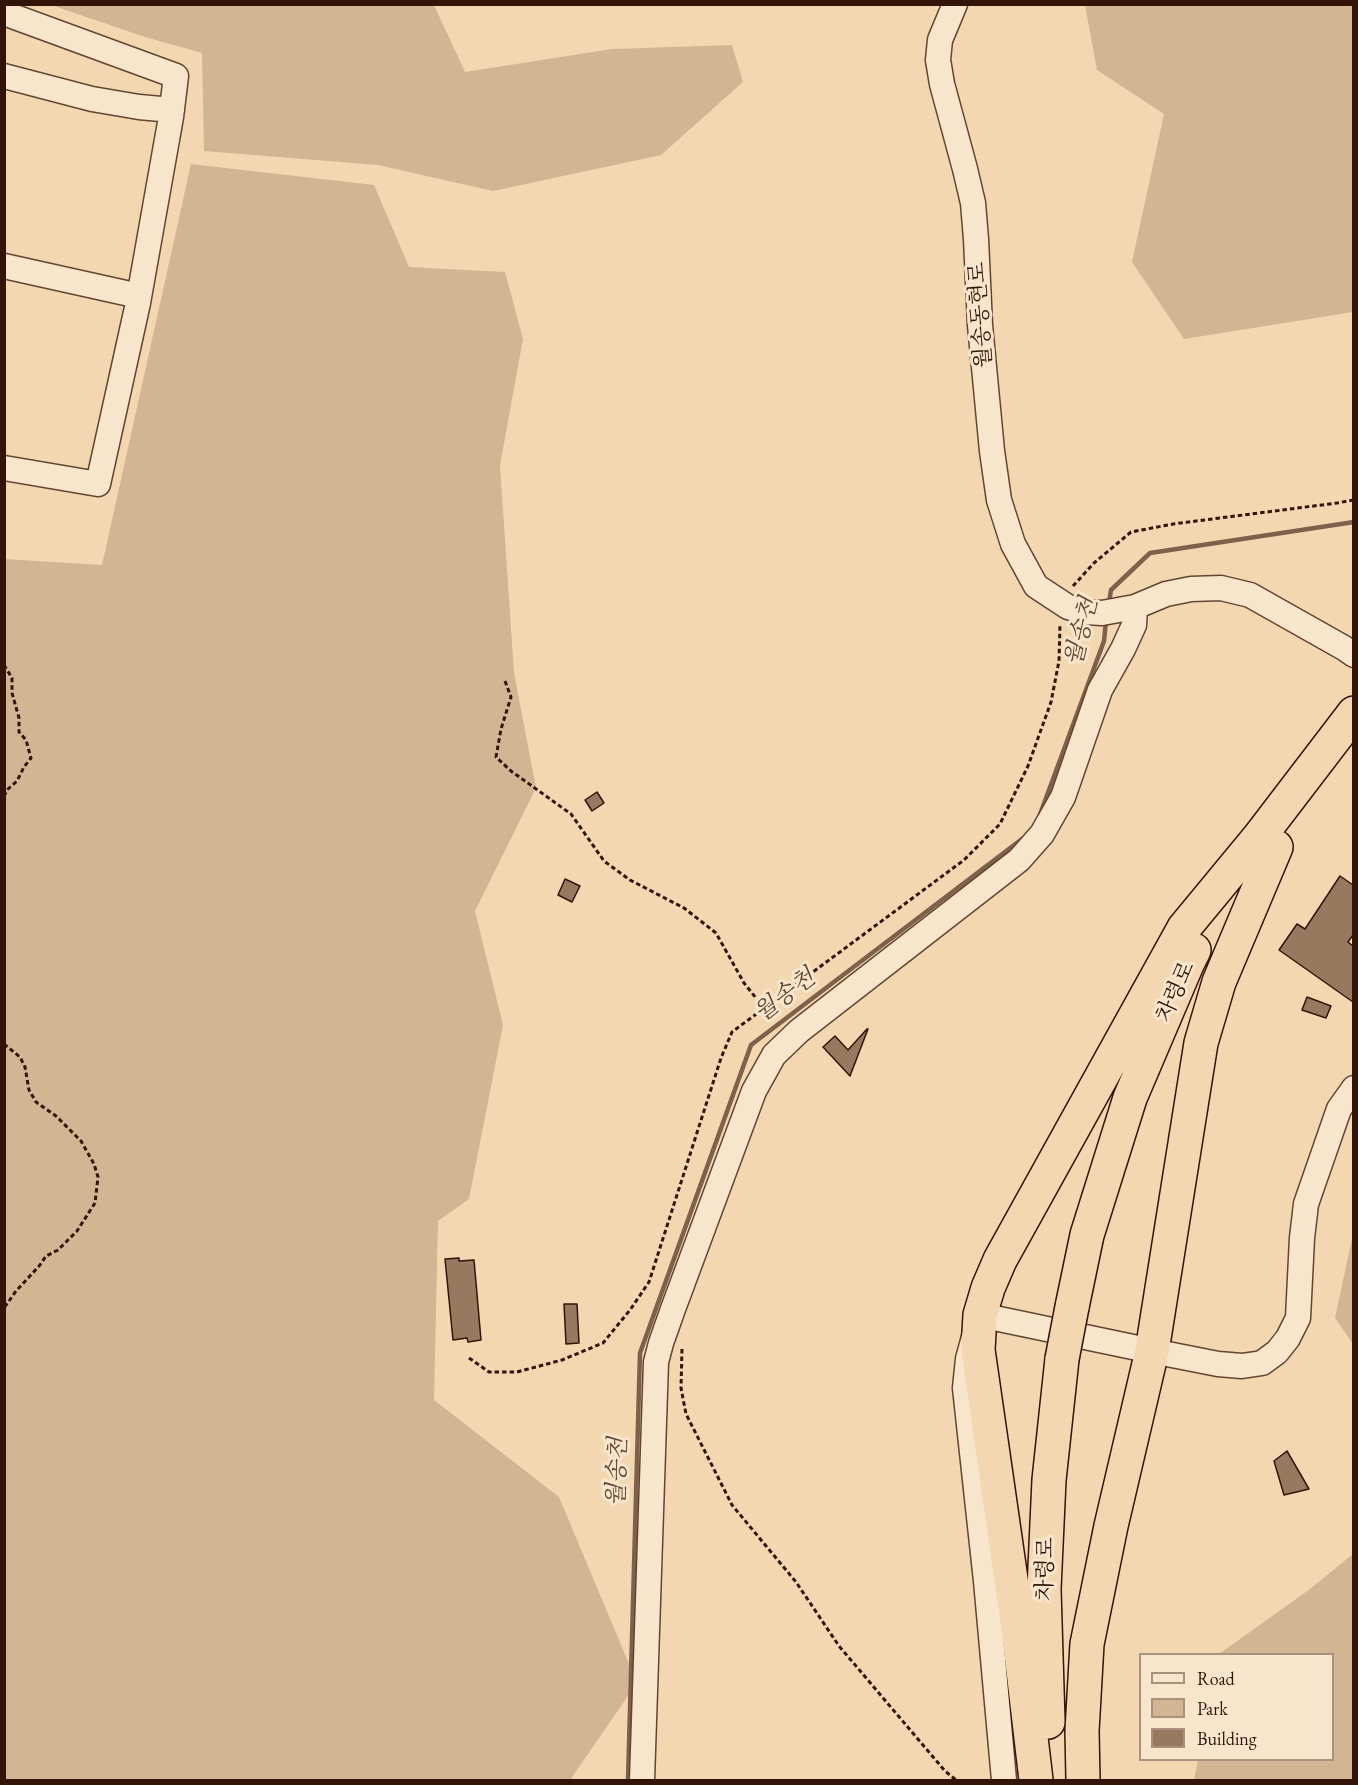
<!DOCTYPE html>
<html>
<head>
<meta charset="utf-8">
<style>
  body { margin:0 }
  #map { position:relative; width:1358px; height:1785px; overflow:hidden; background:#f3d7b0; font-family:"EB Garamond",serif }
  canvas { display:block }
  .frame { position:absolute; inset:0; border:6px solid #331408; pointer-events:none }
  .legend { position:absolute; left:1139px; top:1653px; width:195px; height:108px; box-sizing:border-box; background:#f7e5cc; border:2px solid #a9917e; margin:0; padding:8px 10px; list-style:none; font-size:18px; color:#331408 }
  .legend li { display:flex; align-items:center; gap:12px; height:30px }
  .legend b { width:30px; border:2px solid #a9917e }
</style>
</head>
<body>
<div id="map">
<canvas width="1358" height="1785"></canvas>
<div class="frame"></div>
<ul class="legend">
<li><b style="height:8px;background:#f7e5cc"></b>Road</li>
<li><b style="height:16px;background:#d2b693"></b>Park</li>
<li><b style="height:16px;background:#97795f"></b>Building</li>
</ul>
</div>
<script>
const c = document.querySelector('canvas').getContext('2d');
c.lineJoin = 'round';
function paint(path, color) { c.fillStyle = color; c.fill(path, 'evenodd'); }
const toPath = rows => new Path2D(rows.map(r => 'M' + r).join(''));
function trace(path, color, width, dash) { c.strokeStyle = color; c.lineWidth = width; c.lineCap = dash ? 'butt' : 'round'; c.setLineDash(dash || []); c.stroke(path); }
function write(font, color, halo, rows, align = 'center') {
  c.font = font + ' "EB Garamond","Noto Serif KR",serif'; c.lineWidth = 6; c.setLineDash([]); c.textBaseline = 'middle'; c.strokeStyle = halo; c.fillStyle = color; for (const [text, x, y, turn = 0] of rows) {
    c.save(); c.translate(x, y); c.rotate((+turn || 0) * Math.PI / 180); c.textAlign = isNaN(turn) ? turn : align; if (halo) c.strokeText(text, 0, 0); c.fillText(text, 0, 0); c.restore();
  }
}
const green = toPath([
  [51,5,434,5,465,72,612,49,732,45,743,82,661,155,493,191,378,165,204,151,202,53,145,37],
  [1085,5,1353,5,1353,312,1184,339,1132,262,1164,114,1097,70],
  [191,164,374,185,409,267,505,272,523,339,500,465,514,673,536,788,475,911,503,1025,469,1199,438,1221,434,1400,559,1497,637,1683,570,1780,5,1780,4,559,102,565],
  [1353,1234,1353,1344,1335,1318],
  [1353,1554,1353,1780,1194,1780,1198,1760,1332,1760,1332,1654,1219,1654,1310,1589]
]);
const stream = toPath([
  [1109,603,1111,590,1150,553,1354,522],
  [1039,817,1104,641,1106,621],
  [628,1780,640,1353,751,1045,1022,839]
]);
const building = toPath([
  [597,792,604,803,592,811,585,800,597,792],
  [1340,876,1353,885,1353,935,1348,942,1353,946,1353,1002,1279,950,1297,924,1305,929,1340,876],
  [565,879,580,886,572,902,558,895,565,879],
  [1307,997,1331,1006,1326,1018,1302,1010,1307,997],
  [867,1029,868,1029,850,1076,823,1047,835,1036,848,1050,867,1029],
  [459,1258,459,1261,474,1260,481,1340,468,1342,467,1338,453,1340,445,1259,459,1258],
  [564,1304,577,1304,579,1343,566,1344,564,1304],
  [1287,1451,1309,1489,1284,1495,1274,1461,1287,1451]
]);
const path = toPath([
  [1073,586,1094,563,1131,532,1173,524,1337,503,1354,500],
  [4,665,12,678,12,693,19,718,19,732,26,740,31,758,24,767,17,781,8,789,4,796],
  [505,681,511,697,501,729,496,757,511,771,571,814,604,861,630,880,684,908,716,933,744,983,764,1008],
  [4,1044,20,1057,25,1067,29,1090,36,1102,56,1116,81,1141,94,1164,98,1177,95,1203,77,1231,58,1250,46,1256,40,1265,16,1291,4,1308],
  [682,1349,681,1388,686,1414,732,1505,796,1582,839,1646,945,1771,956,1780],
  [469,1358,489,1372,517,1372,562,1360,603,1343,630,1310,649,1282,721,1058,732,1032,964,860,1000,824,1028,766,1051,702,1059,661,1060,624]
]);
const minor = toPath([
  [955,4,940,40,938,60,942,84,965,169,973,203,976,239,980,325,992,451,999,500,1013,544,1036,586,1068,607,1085,612,1102,613,1135,607,1166,594,1191,589,1221,588,1250,595,1344,648,1354,655],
  [4,13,176,76,171,117,138,303,98,484,4,468],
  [4,76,92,99,139,107,172,110],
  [4,266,139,296],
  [642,1780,656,1362,661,1343,673,1309,754,1091,774,1055,799,1031,1019,860,1042,834,1063,797,1100,690,1123,649,1134,625,1135,607],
  [1004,1780,986,1581,965,1388,968,1359,980,1315,1152,1351,1218,1364,1242,1366,1262,1363,1277,1352,1288,1338,1298,1318,1302,1238,1306,1204,1339,1109,1354,1088]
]);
const highway = toPath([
  [1248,856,1260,836,1354,713],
  [1072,1307,1087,1235,1130,1098,1188,962,1194,950],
  [1048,1722,1044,1589,1049,1480,1062,1359],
  [1036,1780,1018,1628,978,1350,980,1315,988,1288,1000,1260,1184,928,1260,836],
  [1083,1780,1082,1731,1087,1644,1111,1526,1152,1351,1201,1043,1219,982,1276,847]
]);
const highwayBridge = toPath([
  [1062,1359,1072,1307]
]);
const streetNames = [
  ["월송동현로",981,315,-94],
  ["차령로",1176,992,-66],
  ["차령로",1046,1569,-89]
];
const waterNames = [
  ["월송천",1082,632,-76],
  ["월송천",785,996,-37],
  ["월송천",618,1472,-88]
];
paint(green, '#d2b693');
trace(stream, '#7f614b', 4.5);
paint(building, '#97795f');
trace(building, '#331408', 1.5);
trace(minor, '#634532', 27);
trace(highway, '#331408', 36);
trace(path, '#331408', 3, [4.5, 3]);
trace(minor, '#f7e5cc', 24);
trace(highway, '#f3d7b0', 33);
trace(highwayBridge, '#331408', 36, []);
trace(highwayBridge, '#f3d7b0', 33);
write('22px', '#331408', '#f7e5cc', streetNames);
write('italic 24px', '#664834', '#f7e5cc', waterNames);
</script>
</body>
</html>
